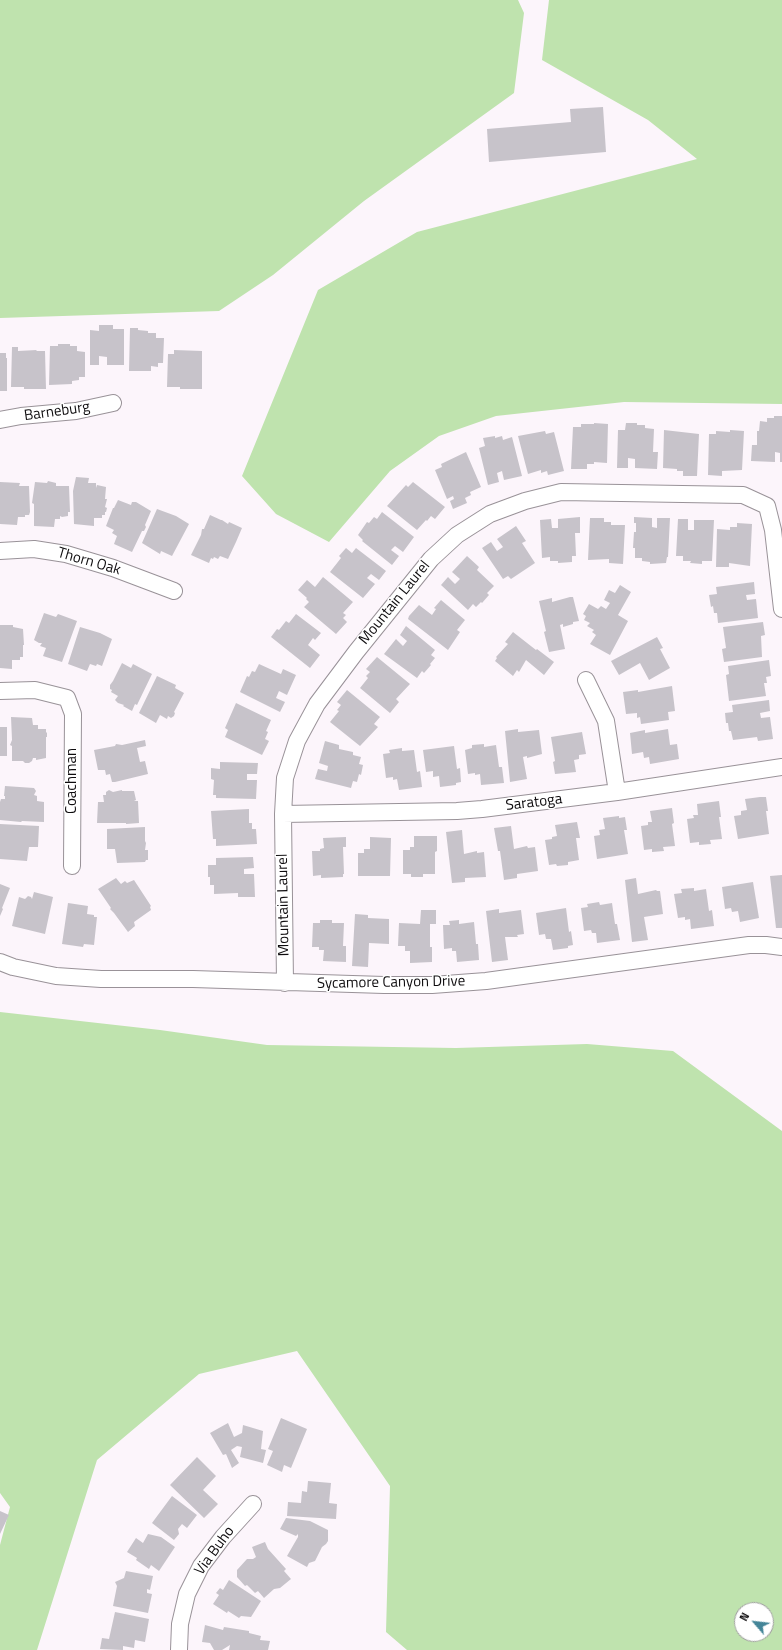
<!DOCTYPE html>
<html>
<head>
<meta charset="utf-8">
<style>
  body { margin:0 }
  #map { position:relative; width:782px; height:1650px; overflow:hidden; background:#fcf5fb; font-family:"Titillium Web",sans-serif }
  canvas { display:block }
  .north { position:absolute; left:734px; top:1602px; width:40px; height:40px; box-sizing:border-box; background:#fff; border:1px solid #9f9e9f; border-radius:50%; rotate:298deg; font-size:11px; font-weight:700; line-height:16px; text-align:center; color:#0e0c0e }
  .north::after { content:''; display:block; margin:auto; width:14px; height:18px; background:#448598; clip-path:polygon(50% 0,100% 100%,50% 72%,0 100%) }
</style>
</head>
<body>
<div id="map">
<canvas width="782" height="1650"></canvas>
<div class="north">N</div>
</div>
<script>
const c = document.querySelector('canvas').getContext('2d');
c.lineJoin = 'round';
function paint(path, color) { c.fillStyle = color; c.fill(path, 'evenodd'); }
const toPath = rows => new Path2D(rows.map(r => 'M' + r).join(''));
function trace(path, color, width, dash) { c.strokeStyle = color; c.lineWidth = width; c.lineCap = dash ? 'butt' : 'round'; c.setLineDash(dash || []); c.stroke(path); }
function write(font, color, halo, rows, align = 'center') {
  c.font = font + ' "Titillium Web",sans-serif'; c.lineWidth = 3; c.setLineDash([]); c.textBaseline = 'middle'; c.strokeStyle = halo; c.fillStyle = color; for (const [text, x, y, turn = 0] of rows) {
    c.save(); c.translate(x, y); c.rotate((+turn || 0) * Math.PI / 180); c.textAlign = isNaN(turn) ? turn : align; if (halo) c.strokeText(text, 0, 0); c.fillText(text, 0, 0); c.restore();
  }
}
const green = toPath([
  [0,0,518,0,524,13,514,93,364,201,273,275,219,311,0,318],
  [549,0,782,0,782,404,624,402,496,416,439,436,390,471,329,542,276,514,242,476,318,290,417,232,697,159,648,120,542,60],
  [0,1012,160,1030,267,1045,456,1048,587,1044,673,1051,782,1131,782,1650,407,1650,386,1632,390,1486,297,1351,199,1374,97,1460,37,1650,0,1650,0,1545,10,1507,0,1493],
  [742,1610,766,1610,766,1634,742,1634]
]);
const building = toPath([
  [603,107,606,152,489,162,487,129,571,122,570,109],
  [99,325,113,325,113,329,124,329,124,365,107,365,107,357,99,356,99,365,90,365,90,330,99,331],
  [130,328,138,328,138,330,148,331,148,333,156,333,156,338,164,338,163,363,158,363,158,367,151,366,151,371,129,371],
  [58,344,70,344,70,346,77,346,77,351,85,352,85,377,79,377,79,380,72,381,72,384,49,385,50,346,58,346],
  [12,347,18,347,18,351,37,350,36,351,45,351,46,389,24,389,24,387,11,387],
  [174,350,202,351,202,389,180,389,180,387,167,387,168,354,174,354],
  [0,353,6,353,6,358,7,358,7,391,0,391],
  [774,416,782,416,782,462,780,462,780,453,775,452,775,462,751,461,752,445,757,445,757,431,759,431,760,421,767,422,767,418,774,418],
  [594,423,608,424,607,463,594,462,594,464,587,464,587,469,571,469,573,427,581,427,581,424,594,424],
  [626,423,637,423,637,425,645,425,645,428,654,429,653,452,658,452,657,469,635,468,635,459,628,458,628,468,617,468,618,430,625,430],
  [664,430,699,434,697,476,683,476,683,471,677,471,677,469,663,468],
  [730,430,744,431,742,470,722,471,722,476,708,475,709,434,716,434,716,431,730,432],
  [545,431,546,434,554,432,564,471,548,475,547,471,541,473,541,470,528,474,518,436],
  [495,436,495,438,502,436,503,440,512,437,522,476,504,480,502,471,497,473,499,482,488,485,479,448,485,446,483,438],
  [466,452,481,487,470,492,471,495,465,498,467,503,453,509,450,501,454,499,453,496,447,499,435,470,442,467,441,464],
  [76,477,89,478,88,483,96,483,96,488,97,485,106,487,105,499,107,499,105,507,107,508,106,512,105,512,105,515,102,515,102,518,94,518,94,526,74,524,73,491],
  [48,481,56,483,56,486,69,486,70,512,68,512,68,516,62,517,60,516,60,519,55,519,54,527,34,526,34,504,32,503,35,482,47,483],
  [0,482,20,483,19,486,29,486,30,512,29,515,25,515,25,517,18,517,17,525,0,524],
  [413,482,445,507,435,519,431,516,427,521,426,520,417,530,387,506,406,485,408,487],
  [118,500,131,505,132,502,136,502,151,511,145,525,146,527,144,531,142,531,132,552,114,544,117,536,112,533,114,530,106,526,113,508,114,508],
  [157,509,176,516,189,524,172,556,161,551,160,554,142,543],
  [382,512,414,537,403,552,395,546,391,550,399,556,392,565,362,541,363,540,358,535,367,522,369,523,374,517,377,519],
  [210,515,221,520,222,520,228,524,229,522,242,528,236,542,228,559,220,556,218,559,214,557,213,559,211,558,209,563,191,555,201,535,202,529,204,529],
  [580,517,580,533,575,533,576,556,572,556,572,562,558,563,558,561,550,561,550,557,542,558,540,520,551,519,552,528,558,528,558,519],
  [634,517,652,518,652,527,657,528,657,518,670,518,668,557,667,557,666,563,650,564,650,562,642,561,642,558,635,558,635,548,633,548,634,532,636,532,636,523,634,523],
  [590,518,604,518,604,522,611,522,611,525,625,525,623,564,609,563,609,559,588,560],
  [678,519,688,519,688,530,694,530,694,520,714,520,712,561,702,561,702,564,690,563,691,561,683,561,683,556,676,556],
  [737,523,752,524,750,566,729,563,729,567,716,567,717,529,730,530,730,527,737,527],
  [516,526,526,541,522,543,535,563,511,579,508,576,503,579,482,548,491,542,497,551,503,547,497,539],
  [346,548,352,553,356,548,386,571,379,580,371,574,367,578,375,584,363,598,330,572,341,558,339,556],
  [467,556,479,567,477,570,494,586,487,593,489,595,482,603,481,602,476,607,473,604,468,610,441,585,448,577,455,584,460,579,452,572],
  [323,577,353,602,343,613,346,615,343,618,347,622,336,634,304,607,309,602,306,599,307,598,298,590,307,580,315,587],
  [754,582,755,594,746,595,747,600,756,599,758,618,718,623,717,613,714,613,713,606,711,607,709,595,717,594,716,587],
  [620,585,631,592,618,615,628,621,610,655,590,644,596,635,592,632,594,630,587,626,590,623,584,620,586,616,583,614,589,604,598,609,601,606,606,609,610,603,604,600,609,590,615,593],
  [570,597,573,597,579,621,573,622,573,624,563,627,563,624,560,625,565,649,549,652,544,632,546,631,539,601,552,598,552,602],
  [441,600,465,620,457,630,460,632,448,650,408,619,409,616,419,605,432,615,436,609,434,608],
  [44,613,56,617,58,614,77,621,62,662,43,656,46,648,40,646,42,643,39,643,34,640],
  [296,614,321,633,315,640,313,638,308,645,320,655,310,668,271,637,277,629,279,630,286,621,289,623],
  [763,622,765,635,761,636,762,657,724,662,722,649,726,648,723,627],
  [0,625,13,625,13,627,23,629,24,645,23,645,23,657,20,657,20,660,12,660,12,669,0,668],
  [406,626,435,650,431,655,435,658,430,664,431,665,424,673,422,671,417,678,384,654,396,639,403,646,407,641,400,635],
  [80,627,100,633,112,639,102,666,97,664,96,666,90,664,87,671,68,664],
  [513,632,536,650,537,649,554,662,544,675,526,660,519,672,517,670,513,676,495,661,497,658,496,657,508,644,505,642],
  [657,637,663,648,660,649,670,668,649,680,640,663,619,675,611,661],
  [377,657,410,684,396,699,399,702,390,713,360,688,368,678,366,676,370,672,366,669],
  [769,660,771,676,766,677,767,683,764,683,766,696,729,701,726,675,729,674,728,666],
  [122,663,131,668,133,664,152,674,137,705,135,704,132,711,123,706,124,705,118,703,115,700,118,696,111,692,112,690,110,689,110,685,113,681],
  [259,664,281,674,283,669,296,675,287,695,279,691,276,698,285,702,280,712,240,692,247,676,249,677,252,671,255,672],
  [157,676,176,685,175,688,184,693,174,712,175,713,174,716,171,718,168,716,167,719,160,715,156,723,139,713],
  [672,686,675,711,668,712,669,720,641,724,640,717,637,718,637,713,626,714,623,692,638,690,638,692],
  [347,690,380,717,374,724,378,727,360,746,330,722,339,711,337,710,341,705,337,702],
  [769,700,770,711,760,713,761,718,770,717,773,739,758,741,757,737,733,740,731,731,729,731,728,723,726,723,725,713,733,712,732,705],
  [236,703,271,720,266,731,268,732,265,739,269,741,262,755,225,737,228,730,225,728],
  [11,717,32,718,33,725,38,725,38,729,46,729,46,732,47,733,47,737,46,737,46,758,36,760,36,758,33,758,32,761,29,763,25,763,23,761,12,761,12,746,10,745,12,740],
  [0,727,7,727,7,756,0,756],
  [518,729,518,732,539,730,542,754,527,758,527,756,523,757,527,779,510,782,505,731],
  [668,729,670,745,677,744,679,759,650,764,649,757,644,758,643,752,632,754,630,733,645,730,645,733],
  [582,732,586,754,579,755,579,759,574,760,576,772,555,774,553,762,555,761,551,737],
  [145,740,146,746,137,748,140,762,145,761,148,774,115,782,112,782,110,774,106,775,105,770,98,770,94,750,115,746,116,744,122,745],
  [325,741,339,745,339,749,353,752,353,755,361,757,359,764,363,765,361,775,359,774,357,782,353,781,351,788,315,779,318,769,327,771,328,766,319,763],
  [484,744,484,747,496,745,499,767,502,767,504,783,481,785,480,774,475,775,475,773,468,774,465,750,472,748,472,745],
  [454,746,457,769,460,768,461,782,456,783,456,785,440,787,439,776,433,777,433,771,426,772,423,750],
  [402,748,402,751,414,750,417,772,420,771,422,787,399,790,397,779,393,780,393,777,386,778,383,754,390,753,389,750],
  [220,762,258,763,257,774,247,774,247,780,257,780,256,799,216,798,216,795,213,795,214,780,211,779,211,768,220,769],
  [5,786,34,788,36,791,34,795,37,796,37,801,44,802,44,822,22,821,21,822,0,820,0,802,1,799,5,799,5,796,4,796],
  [109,790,113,792,122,790,122,791,134,791,136,800,134,801,138,801,139,823,126,824,126,823,97,823,98,802,104,802,103,795,106,795,106,792],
  [760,797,766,797,768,811,766,811,769,834,738,839,734,816,741,815,741,811,747,810,745,799],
  [719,801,721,817,719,817,722,839,710,840,711,844,699,845,699,842,690,843,687,819,694,818,693,815,698,815,697,804],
  [672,808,674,823,672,824,675,846,663,847,664,851,652,852,652,849,644,850,641,826,648,825,648,822,652,822,650,811],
  [249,809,249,823,252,823,252,829,256,829,257,844,216,846,216,839,213,839,211,811],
  [619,816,619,818,625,817,627,830,624,830,628,854,597,859,594,836,600,835,599,830,605,829,603,818],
  [577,822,580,838,576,838,579,860,568,862,568,865,557,866,556,864,549,865,545,840,552,839,552,837,557,836,555,825],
  [0,824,39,826,38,847,29,847,27,861,0,859],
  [511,826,514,849,527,846,528,848,535,847,538,871,517,874,517,878,504,880,500,851,498,851,494,828],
  [145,827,145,841,146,843,145,850,148,850,148,860,146,860,145,862,117,863,115,849,107,849,107,829],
  [462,830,464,854,477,851,477,853,484,852,486,877,465,878,465,882,452,883,446,832],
  [414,836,437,836,437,851,435,852,435,874,423,874,423,877,411,877,411,874,403,874,403,850,410,850,410,847,414,847],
  [346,837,346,847,343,847,344,874,343,874,343,877,321,878,321,875,313,876,312,851,320,851,320,849,324,848,323,838],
  [370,837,391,838,390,876,358,876,358,853,364,853,364,849,370,849],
  [253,857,254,868,244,869,244,874,254,874,255,897,238,897,238,893,214,894,214,885,210,885,210,877,208,877,208,865,216,865,216,858],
  [782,875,782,928,776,928,770,876],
  [116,878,121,884,125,881,127,883,134,880,151,906,150,907,151,910,134,922,135,926,128,932,114,913,110,909,111,908,98,889],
  [636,878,638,894,656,890,657,891,660,891,663,914,644,917,648,940,632,942,625,880],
  [753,882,759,918,740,922,738,911,732,912,731,908,725,909,722,887],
  [0,884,10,888,2,908,3,909,0,916],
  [694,888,694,891,706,889,709,911,712,910,714,926,691,929,690,919,685,920,685,917,678,918,674,894,682,893,681,889],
  [34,892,53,897,45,934,12,926,19,897,25,899,28,896,31,897,32,899],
  [599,902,600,905,612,903,615,924,617,924,620,940,597,943,596,933,592,933,591,930,584,931,581,908,588,907,587,904],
  [68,903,88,906,87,914,94,915,94,917,97,917,94,945,84,944,83,947,62,944],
  [566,908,569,932,571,931,573,945,568,946,568,948,553,950,551,939,546,939,545,934,539,935,536,913],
  [499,909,499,913,521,910,524,934,517,935,518,937,505,937,508,960,492,962,486,911],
  [421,910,436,910,436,924,430,924,430,947,432,947,432,962,410,963,410,951,405,951,405,946,398,946,399,923,420,924],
  [355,914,368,915,368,918,389,919,389,944,369,943,368,967,352,966],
  [320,920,332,920,332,923,344,923,343,946,346,946,346,962,323,961,324,950,319,950,319,947,312,947,313,923,320,923],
  [459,920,459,924,474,922,476,944,478,944,479,960,457,962,456,951,452,951,452,948,444,949,443,925,450,925,449,921],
  [281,1418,307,1429,291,1468,284,1465,282,1472,267,1465,273,1451,268,1449],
  [228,1423,234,1437,242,1433,243,1425,263,1431,261,1449,266,1450,263,1463,240,1457,242,1447,237,1446,231,1450,239,1463,232,1468,226,1454,223,1455,210,1433],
  [197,1457,216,1476,203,1490,218,1504,204,1518,170,1485],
  [308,1481,331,1483,329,1503,337,1504,336,1519,287,1516,288,1502,301,1503,302,1491,307,1492],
  [172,1496,197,1515,187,1528,182,1524,178,1529,179,1534,174,1540,152,1523],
  [0,1511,9,1515,0,1534],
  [286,1518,310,1521,328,1530,328,1541,326,1544,322,1547,315,1561,309,1563,307,1567,287,1556,298,1537,298,1534,296,1536,280,1529],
  [148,1534,161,1537,175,1547,159,1571,151,1565,149,1569,136,1560,137,1558,127,1552,136,1538,143,1543],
  [265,1542,268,1549,286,1569,284,1571,291,1579,280,1588,274,1589,264,1598,258,1591,255,1593,247,1585,245,1586,237,1577,237,1570,247,1559,253,1559,256,1557,252,1547],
  [126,1571,153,1576,150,1590,147,1589,147,1593,152,1594,148,1613,113,1606,117,1586,115,1582,124,1578],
  [229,1580,261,1601,251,1617,241,1616,239,1618,228,1611,227,1613,213,1604,219,1595,216,1593,220,1588,223,1590],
  [115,1612,149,1619,145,1642,135,1640,134,1648,123,1646,123,1650,100,1649,102,1638,109,1639],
  [205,1625,223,1630,224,1627,249,1631,249,1633,261,1636,260,1640,270,1641,268,1650,229,1650,230,1645,222,1650,214,1650,210,1643,202,1642]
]);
const minor = toPath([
  [0,420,21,416,76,411,113,403],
  [0,551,34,549,66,554,113,568,174,591],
  [586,680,606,721,617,792],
  [0,691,35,690,67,698,73,714,72,866],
  [283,814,457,811,482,809,617,792,782,767],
  [0,962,13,967,56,976,101,979,193,979,384,985,432,985,486,981,749,945,766,945,782,947],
  [285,983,283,814,285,778,297,741,317,704,356,652,431,559,457,535,490,514,525,501,561,492,743,495,767,506,773,530,782,609],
  [179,1650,180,1624,187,1594,201,1566,223,1537,253,1504]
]);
const streetNames = [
  ["Barneburg",57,412,-8],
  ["Thorn Oak",89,562,16],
  ["Mountain Laurel",395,603,-51],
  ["Coachman",72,781,-90],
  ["Saratoga",534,803,-7],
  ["Mountain Laurel",284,905,-91],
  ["Sycamore Canyon Drive",391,983,-1],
  ["Via Buho",215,1551,-54]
];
paint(green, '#bfe3ae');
paint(building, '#c7c3ca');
trace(minor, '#999298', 18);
trace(minor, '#fff', 16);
write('15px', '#0e0c0e', '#fff', streetNames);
</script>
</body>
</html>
